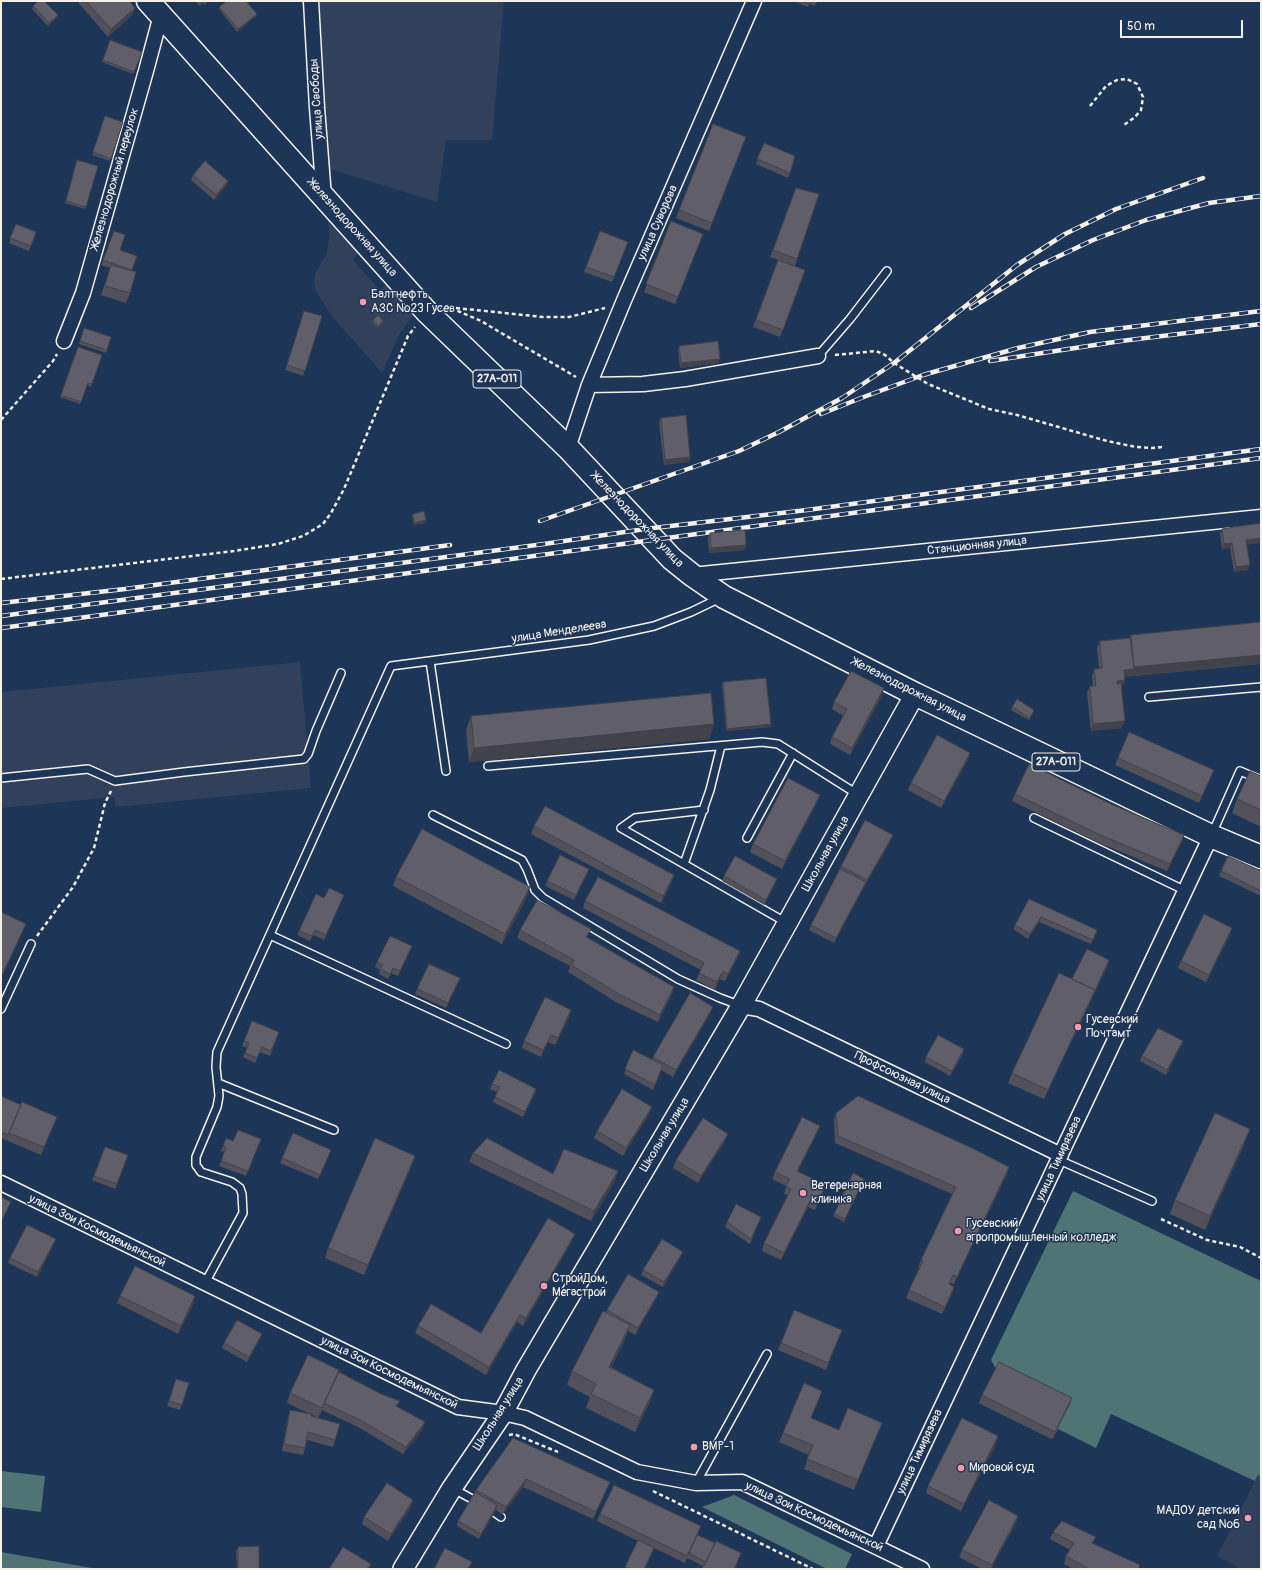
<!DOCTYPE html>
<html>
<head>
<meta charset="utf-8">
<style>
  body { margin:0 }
  #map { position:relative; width:1262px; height:1570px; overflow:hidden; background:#1d3557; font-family:Pangolin,sans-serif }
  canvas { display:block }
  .frame { position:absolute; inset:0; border:2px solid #f4f1e8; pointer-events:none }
  .scale { position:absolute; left:1120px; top:20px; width:123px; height:18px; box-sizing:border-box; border:2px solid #f4f1e8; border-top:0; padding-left:5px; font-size:12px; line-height:14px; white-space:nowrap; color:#f4f1e8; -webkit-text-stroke:3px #1d3557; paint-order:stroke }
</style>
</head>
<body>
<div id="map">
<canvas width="1262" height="1570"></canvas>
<div class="frame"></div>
<div class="scale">50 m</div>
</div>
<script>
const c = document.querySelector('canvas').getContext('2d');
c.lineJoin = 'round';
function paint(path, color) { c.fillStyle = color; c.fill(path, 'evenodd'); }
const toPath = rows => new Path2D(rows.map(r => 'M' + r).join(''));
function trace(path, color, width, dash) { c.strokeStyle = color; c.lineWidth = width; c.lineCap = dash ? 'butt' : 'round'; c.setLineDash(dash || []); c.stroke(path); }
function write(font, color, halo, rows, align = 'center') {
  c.font = font + ' Pangolin,sans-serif'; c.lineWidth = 3; c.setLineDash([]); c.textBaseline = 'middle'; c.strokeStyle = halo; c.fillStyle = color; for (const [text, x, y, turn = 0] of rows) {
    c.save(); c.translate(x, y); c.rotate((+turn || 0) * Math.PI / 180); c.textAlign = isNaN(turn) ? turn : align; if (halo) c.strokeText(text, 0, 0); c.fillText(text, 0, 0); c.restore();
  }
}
const built = toPath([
  [313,1,504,1,492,140,446,140,437,202,324,167],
  [328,215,358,253,353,260,380,290,387,284,415,313,399,335,382,373,331,315,315,290,314,281,316,271,327,254,329,238],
  [300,662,311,788,116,807,114,797,1,808,1,692],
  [1258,1475,1261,1477,1261,1569,1241,1569,1217,1556]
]);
const green = toPath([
  [1073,1191,1261,1281,1261,1477,1258,1475,1255,1481,1111,1414,1096,1448,1058,1429,1052,1439,979,1403,996,1369,991,1360],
  [1,1471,45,1476,41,1512,1,1507],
  [734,1495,852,1554,845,1569,827,1569,702,1507],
  [1,1552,92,1568,92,1569,1,1569]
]);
const path = toPath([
  [1090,106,1106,86,1117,80,1127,79,1137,84,1143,97,1141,110,1135,117,1124,125],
  [451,308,481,321,576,377],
  [456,308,543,317,569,317,605,308],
  [835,355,876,351,885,355,894,363,928,384,989,409,1017,415,1107,441,1136,447,1152,448,1162,447],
  [1,420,53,361,57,354],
  [1,579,234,551,278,544,303,536,323,524,331,513,344,489,408,336,415,327],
  [37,936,73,887,94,848,105,803,111,791],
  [1161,1219,1207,1240,1240,1247,1261,1258],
  [509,1435,514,1434,558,1452],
  [653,1491,813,1569]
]);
const lane = toPath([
  [818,356,850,319,887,271],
  [430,661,446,771],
  [1149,697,1261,687],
  [488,766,762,742,778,744,857,794],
  [1,778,88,769,115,781,184,772,304,759,308,754,316,731,341,673],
  [704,810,635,818,621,828,787,923],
  [433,815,522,860,527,869,535,890,543,898,678,979,720,998,739,1005],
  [1034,818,1186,891],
  [1212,834,1240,771,1261,780],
  [747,838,793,753],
  [684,864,710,790,721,746],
  [270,935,506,1044],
  [1,1009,31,944],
  [218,1083,334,1130],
  [1059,1160,1152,1201],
  [205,1283,243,1213,242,1194,240,1188,232,1182,201,1172,196,1165,196,1157,217,1107,219,1096,216,1067,217,1052,391,666,589,640,654,626,691,612,720,598],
  [696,1483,767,1354],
  [452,1488,472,1499],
  [494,1512,501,1517]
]);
const street = toPath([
  [311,1,317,108,324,197],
  [64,341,83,293,146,71,161,15],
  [589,385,643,384,685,379,818,356],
  [568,448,589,385,625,298,754,1],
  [692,575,1261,517],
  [741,1006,759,1009,1061,1155],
  [1,1183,458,1407,503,1413,525,1418,637,1472,696,1483,742,1482,922,1569],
  [876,1546,1211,836]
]);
const secondary = toPath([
  [403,1569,452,1488,503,1413,526,1370,741,1006,915,694]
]);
const primary = toPath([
  [148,1,426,311,568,448,672,559,692,575,724,597,915,694,1211,836,1261,857]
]);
const rail = toPath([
  [971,308,1036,267,1093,240,1146,220,1209,203,1261,196],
  [990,361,1121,341,1261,324],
  [821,414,861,398,923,375,1018,348,1090,332,1261,311],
  [540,521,739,451,779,432,842,398,894,363,1017,265,1065,234,1116,209,1203,178],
  [1,603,125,589,450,545],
  [1,616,544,544,645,529,807,510,1261,449],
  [1,628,94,616,541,555,1261,458]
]);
const wall = toPath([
  [77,1,129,1,135,8,132,15,108,37],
  [195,1,208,1,205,5,203,3,200,6],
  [794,1,817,1,815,6,809,4,808,7],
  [33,6,58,15,57,17,48,26,32,9],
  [219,7,257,14,256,16,237,32,219,9],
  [110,40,142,52,133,74,102,62],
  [105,116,123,122,110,161,92,155],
  [713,124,746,137,709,231,676,218],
  [764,143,790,173,788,178,756,164],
  [77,160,98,166,85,209,65,203],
  [193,175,228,181,226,186,214,200,191,180],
  [796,188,819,194,795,266,805,270,780,337,753,327,778,260,770,257],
  [671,221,703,234,675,304,644,292],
  [16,224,36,232,29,251,9,243],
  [114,231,120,250,131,271,130,293,126,303,101,295,110,268,101,265],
  [600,231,628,242,612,282,584,272],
  [304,311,322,316,303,376,285,370],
  [373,320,383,321,382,324,378,328,372,322],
  [84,328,111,337,106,353,79,344],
  [679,346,720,359,718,363,680,368,678,350],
  [78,347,102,355,91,387,87,385,80,404,60,397],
  [661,418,690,457,689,462,664,465,659,423],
  [413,514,426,520,425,523,414,525,412,516],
  [1222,529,1247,545,1248,570,1234,572,1230,548,1222,549,1220,534],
  [710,533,745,550,709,553,708,538],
  [1261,622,1261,664,1124,677,1125,680,1122,687,1122,728,1091,731,1087,693,1090,686,1093,686,1092,676,1094,669,1099,668,1097,648,1100,641,1130,638,1131,635],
  [723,682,771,724,770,727,726,731,722,685],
  [882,696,850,755,830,744,832,737,843,716,832,709,834,702],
  [1012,707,1034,710,1029,720,1011,710],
  [471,716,714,724,709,739,469,762,466,730],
  [1118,758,1214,770,1199,803,1115,765],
  [968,760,941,808,908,790,911,783],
  [1261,776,1261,827,1232,813,1237,799],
  [1015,794,1113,805,1184,835,1182,842,1167,871,1095,841,1012,801],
  [817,802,782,869,750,852,753,844],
  [534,826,672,882,661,903,531,834],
  [890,842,864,887,834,943,809,930,811,925,841,866],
  [589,869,587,874,574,900,545,886,547,881],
  [1221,871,1261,871,1261,896,1219,876],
  [724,876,775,884,764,905,722,881],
  [396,877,527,897,502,944,393,886],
  [324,898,342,900,324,940,313,935,310,941,297,935,299,931],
  [1029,899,1097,930,1091,944,1039,922,1028,939,1013,929,1015,925],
  [585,901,737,959,725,981,720,979,715,990,696,980,701,970,583,908],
  [591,929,587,937,674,987,672,994,658,1022,616,1002,568,972,570,966,517,938,520,930],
  [1230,935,1206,982,1178,968,1181,961],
  [412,946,398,976,391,973,388,979,379,974,380,970,375,967,377,962],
  [1108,965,1044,1099,1008,1083,1012,1073,1072,979],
  [460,978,446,1008,415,994,417,989],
  [710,1014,673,1077,661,1070,653,1090,624,1074,633,1050,652,1060,653,1057],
  [569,1017,555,1045,548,1042,541,1057,522,1048,524,1041],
  [279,1032,270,1056,260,1052,255,1063,243,1057,247,1048,242,1046,244,1041],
  [1183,1041,1181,1046,1166,1075,1140,1061,1142,1056],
  [964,1049,963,1054,950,1076,925,1062,926,1057],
  [492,1084,536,1089,523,1117,493,1102,497,1092,490,1089],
  [1,1096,54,1124,41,1155,1,1138],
  [836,1113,1009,1167,1007,1174,954,1284,950,1283,949,1284,954,1287,952,1294,942,1314,906,1298,919,1268,918,1267,921,1260,952,1194,835,1143,834,1120],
  [649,1114,623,1156,594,1138,597,1131],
  [820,1126,817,1133,798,1171,823,1192,815,1210,808,1207,781,1260,762,1251,764,1243,788,1196,784,1194,786,1186,772,1179,775,1172],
  [728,1134,725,1141,698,1183,673,1168,676,1160],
  [226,1138,233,1141,261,1139,246,1176,219,1166,225,1152,221,1151],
  [1245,1143,1205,1230,1170,1214,1175,1200],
  [105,1147,128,1155,115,1189,92,1180],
  [331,1150,318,1179,280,1163,282,1158],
  [473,1153,553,1174,615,1181,591,1221,469,1162],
  [415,1156,412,1165,364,1275,325,1258,328,1248],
  [864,1179,844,1222,833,1216,834,1214],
  [761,1217,750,1244,725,1227,727,1222],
  [572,1241,523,1326,517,1322,486,1375,415,1333,418,1326,481,1333],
  [54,1244,37,1277,8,1263,10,1258],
  [681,1256,663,1287,641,1275,643,1270],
  [659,1292,656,1299,635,1335,628,1331,625,1339,611,1367,654,1390,649,1404,635,1432,586,1408,590,1397,567,1385,572,1371,607,1310],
  [120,1296,195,1296,193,1304,178,1334,117,1303],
  [842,1330,826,1370,778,1350,781,1343],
  [260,1339,247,1362,222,1348,224,1343],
  [339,1372,397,1407,422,1430,403,1454,358,1427,322,1410,318,1418,311,1414,311,1416,335,1440,333,1447,307,1440,305,1448,303,1455,282,1451,288,1417,290,1410,308,1413,287,1403,290,1393],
  [176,1379,189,1383,180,1410,167,1406],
  [982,1395,1072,1398,1069,1406,1052,1439,979,1403],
  [819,1400,811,1418,839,1430,882,1423,854,1490,804,1469,809,1455,779,1442,783,1433],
  [998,1436,996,1444,961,1511,926,1493,928,1486],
  [513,1438,607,1489,593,1519,523,1487,503,1514,496,1510,479,1539,457,1526,458,1521,476,1490],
  [411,1507,388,1541,362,1524,364,1517],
  [600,1514,698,1535,715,1543,741,1553,735,1569,702,1569,703,1566,687,1558,685,1563,654,1548,645,1569,625,1569,638,1541,597,1521],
  [1018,1516,1016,1523,991,1569,982,1569,959,1557,962,1550],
  [1053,1532,1138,1569,1073,1569,1064,1564,1066,1556,1070,1550,1050,1539],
  [238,1547,259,1569,237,1569,236,1551]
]);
const shadedWall = toPath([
  [202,1,204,1,203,3,200,6],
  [135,8,132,15,108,37,111,29],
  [257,14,256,16,237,32,238,29],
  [58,15,57,17,48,26,49,23],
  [228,181,226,186,214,200,216,195],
  [383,321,382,324,378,328,378,326],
  [720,359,718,363,680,368,681,363],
  [690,457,689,462,664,465,665,460],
  [426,520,425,523,414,525,414,523],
  [1261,538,1261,543,1245,545,1246,540],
  [1232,543,1230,548,1222,549,1224,544],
  [746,545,745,550,709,553,711,548],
  [1250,565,1248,570,1234,572,1236,567],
  [1261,655,1261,664,1121,677,1124,670,1134,669,1134,667],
  [1125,680,1122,687,1114,688,1117,681],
  [884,688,882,696,850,755,852,748],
  [1125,721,1122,728,1091,731,1093,724],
  [714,724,709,739,469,762,474,748],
  [771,724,770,727,726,731,727,729],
  [970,753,968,760,941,808,944,801],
  [820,795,817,802,782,869,785,861],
  [893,835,890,842,864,887,834,943,836,938,867,880],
  [1184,835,1182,842,1167,871,1170,864],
  [589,869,587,874,574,900,576,895],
  [674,875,672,882,661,903,663,896],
  [777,879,775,884,764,905,766,900],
  [530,887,527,897,502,944,505,934],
  [344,895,342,900,324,940,326,935],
  [1041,917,1039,922,1028,939,1030,934],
  [26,924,22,933,1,979,1,977],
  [1232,928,1230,935,1206,982,1209,975],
  [412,946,410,951,398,976,400,971],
  [740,951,737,959,725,981,728,974],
  [1109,960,1108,965,1091,999,1093,995],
  [723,971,720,979,715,990,717,982],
  [460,978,458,983,446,1008,448,1003],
  [674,987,672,994,658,1022,660,1015],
  [1095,990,1091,999,1044,1099,1048,1090],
  [713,1007,710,1014,673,1077,676,1070],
  [571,1010,569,1017,555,1045,558,1038],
  [551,1035,548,1042,541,1057,543,1050],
  [1183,1041,1181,1046,1166,1075,1167,1070],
  [964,1049,963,1054,950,1076,952,1071],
  [536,1089,535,1094,523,1117,525,1112],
  [652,1107,649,1114,623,1156,626,1148],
  [820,1126,817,1133,795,1178,797,1171],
  [1250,1129,1245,1143,1205,1230,1210,1216],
  [728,1134,725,1141,698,1183,701,1176],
  [415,1156,412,1165,364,1275,368,1265],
  [1009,1167,1007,1174,954,1284,957,1277],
  [618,1171,615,1181,591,1221,594,1211],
  [826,1185,823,1192,815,1210,817,1203],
  [811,1199,808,1207,781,1260,784,1253],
  [575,1234,572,1241,523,1326,526,1318],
  [56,1239,54,1244,37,1277,38,1272],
  [683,1252,681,1256,663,1287,664,1282],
  [954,1287,952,1294,942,1314,945,1307],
  [659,1292,656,1299,635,1335,638,1328],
  [195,1296,193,1304,178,1334,181,1326],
  [520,1315,517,1322,486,1375,489,1367],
  [630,1325,625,1339,604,1381,609,1367],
  [262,1334,260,1339,247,1362,249,1357],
  [654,1390,649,1404,635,1432,640,1418],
  [1072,1398,1069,1406,1052,1439,1055,1432],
  [425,1422,422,1430,403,1454,406,1447],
  [998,1436,996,1444,961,1511,964,1504],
  [526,1479,523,1487,503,1514,506,1507],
  [413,1500,411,1507,388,1541,391,1534],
  [497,1505,496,1510,479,1539,481,1534],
  [1018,1516,1016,1523,991,1569,990,1569,992,1565],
  [741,1553,735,1569,734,1569]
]);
const building = toPath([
  [38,1,44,1,58,15,49,23,33,6,38,1],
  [86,1,129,1,135,8,111,29,86,1],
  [227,1,246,1,257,14,238,29,219,7,227,1],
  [801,1,817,1,816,4,810,1,809,4,801,1],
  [110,40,142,52,134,72,103,60,110,40],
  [105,116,123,122,111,159,93,152,105,116],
  [713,124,746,137,712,223,679,210,713,124],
  [764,143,795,156,790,173,757,159,764,143],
  [77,160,98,166,86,207,66,201,77,160],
  [205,161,228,181,216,195,193,175,205,161],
  [796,188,819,194,797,259,773,250,796,188],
  [671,221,703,234,678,297,646,284,671,221],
  [16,224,36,232,31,246,10,238,16,224],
  [114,231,125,235,120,250,137,256,132,270,103,260,114,231],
  [600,231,628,242,614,277,586,267,600,231],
  [778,260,805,270,783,330,756,320,778,260],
  [111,265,136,272,130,293,105,286,111,265],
  [304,311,322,316,305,371,287,365,304,311],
  [378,315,383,321,378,326,373,320,378,315],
  [84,328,111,337,107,350,80,341,84,328],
  [718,341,720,359,681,363,679,346,718,341],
  [78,347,102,355,92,384,88,383,81,402,61,395,78,347],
  [686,415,690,457,665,460,661,418,686,415],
  [424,511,426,520,414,523,413,514,424,511],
  [1261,523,1261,538,1246,540,1250,565,1236,567,1232,543,1224,544,1222,529,1261,523],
  [745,530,746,545,711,548,710,533,745,530],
  [1261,622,1261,655,1134,667,1131,635,1261,622],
  [1130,638,1134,669,1124,670,1125,680,1117,681,1117,684,1121,683,1125,721,1093,724,1090,686,1096,686,1094,669,1102,668,1100,641,1130,638],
  [851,671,884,688,852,748,832,737,847,709,834,702,851,671],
  [766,678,771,724,727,729,723,682,766,678],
  [711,693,714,724,474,748,471,716,711,693],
  [1017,699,1034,710,1030,718,1012,707,1017,699],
  [1129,732,1214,770,1202,796,1118,758,1129,732],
  [937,735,970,753,944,801,911,783,937,735],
  [1029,764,1113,805,1184,835,1170,864,1098,834,1015,794,1029,764],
  [1250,771,1261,776,1261,810,1237,799,1250,771],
  [788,778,820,795,785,861,753,844,788,778],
  [545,806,674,875,663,896,534,826,545,806],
  [865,820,893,835,867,880,841,866,865,820],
  [422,829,530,887,505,934,396,877,422,829],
  [560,855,589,869,576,895,547,881,560,855],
  [735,856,777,879,766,900,724,876,735,856],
  [1228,856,1261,871,1261,891,1221,871,1228,856],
  [840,869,866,882,836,938,811,925,840,869],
  [598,877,740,951,728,974,723,971,717,982,699,973,704,963,585,901,598,877],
  [329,888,344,895,326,935,315,930,312,936,299,931,316,894,324,898,329,888],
  [1029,899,1097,930,1093,940,1041,917,1030,934,1015,925,1029,899],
  [537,900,591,929,586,937,674,987,660,1015,619,994,571,965,574,960,520,930,537,900],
  [1,912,26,924,1,977,1,912],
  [1204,914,1232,928,1209,975,1181,961,1204,914],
  [390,936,412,946,400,971,393,968,390,974,380,969,383,965,377,962,390,936],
  [1087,949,1109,960,1093,995,1095,990,1072,979,1087,949],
  [429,964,460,978,448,1003,417,989,429,964],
  [1059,973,1095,990,1048,1090,1012,1073,1059,973],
  [690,993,713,1007,676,1070,653,1057,690,993],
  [545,997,571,1010,558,1038,551,1035,543,1050,524,1041,545,997],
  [252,1021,279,1032,271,1051,262,1047,257,1058,245,1053,249,1043,244,1041,252,1021],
  [1158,1028,1183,1041,1167,1070,1142,1056,1158,1028],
  [938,1035,964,1049,952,1071,926,1057,938,1035],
  [633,1050,663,1065,655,1085,625,1069,633,1050],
  [499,1070,536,1089,525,1112,495,1097,500,1087,492,1084,499,1070],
  [622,1089,652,1107,626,1148,597,1131,622,1089],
  [1,1096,21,1105,8,1135,1,1132,1,1096],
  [858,1096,974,1149,1009,1167,957,1277,953,1275,949,1284,954,1287,945,1307,909,1290,923,1261,921,1260,956,1187,838,1136,836,1113,858,1096],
  [22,1102,57,1117,44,1147,9,1133,22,1102],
  [1215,1113,1250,1129,1210,1216,1175,1200,1215,1113],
  [802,1117,820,1126,797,1171,826,1185,817,1203,811,1199,784,1253,764,1243,791,1189,786,1186,790,1179,775,1172,802,1117],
  [703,1118,728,1134,701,1176,676,1160,703,1118],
  [238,1130,261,1139,248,1171,221,1161,226,1147,223,1146,226,1138,233,1141,238,1130],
  [293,1133,331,1150,320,1175,282,1158,293,1133],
  [375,1138,415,1156,368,1265,328,1248,375,1138],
  [487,1138,553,1174,564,1149,618,1171,594,1211,473,1153,487,1138],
  [105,1147,128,1155,117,1184,94,1176,105,1147],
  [853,1173,864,1179,845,1219,834,1214,853,1173],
  [1,1197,11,1202,1,1222,1,1197],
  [736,1204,761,1217,751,1239,727,1222,736,1204],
  [548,1218,575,1234,526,1318,520,1315,489,1367,418,1326,431,1304,481,1333,548,1218],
  [27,1225,56,1239,38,1272,10,1258,27,1225],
  [662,1239,683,1252,664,1282,643,1270,662,1239],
  [135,1266,195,1296,181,1326,120,1296,135,1266],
  [628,1274,659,1292,638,1328,607,1310,628,1274],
  [794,1310,842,1330,828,1363,781,1343,794,1310],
  [603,1311,630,1325,609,1367,654,1390,640,1418,591,1394,596,1384,572,1371,603,1311],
  [237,1320,262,1334,249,1357,224,1343,237,1320],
  [308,1355,339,1370,322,1408,290,1393,308,1355],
  [999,1362,1072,1398,1055,1432,982,1395,999,1362],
  [339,1372,381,1394,400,1401,396,1406,425,1422,406,1447,360,1420,324,1403,339,1372],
  [176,1379,189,1383,182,1405,169,1401,176,1379],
  [804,1383,822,1391,811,1418,839,1430,848,1408,882,1423,858,1480,807,1459,813,1445,783,1433,804,1383],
  [290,1410,311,1414,311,1416,340,1424,335,1440,308,1432,305,1448,284,1444,290,1410],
  [962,1418,998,1436,964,1504,928,1486,962,1418],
  [513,1438,610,1482,596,1512,526,1479,506,1507,476,1490,513,1438],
  [387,1483,413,1500,391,1534,364,1517,387,1483],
  [614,1485,701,1526,687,1556,600,1514,614,1485],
  [475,1492,497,1505,481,1534,458,1521,475,1492],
  [989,1500,1018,1516,992,1565,962,1550,989,1500],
  [1062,1521,1096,1537,1092,1543,1140,1565,1138,1569,1089,1569,1066,1556,1074,1543,1053,1532,1062,1521],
  [697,1535,715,1543,706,1562,689,1553,697,1535],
  [638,1540,654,1548,644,1569,630,1569,625,1567,638,1540],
  [716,1541,741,1553,734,1569,702,1569,716,1541],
  [259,1546,259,1569,238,1569,238,1547,259,1546],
  [343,1547,371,1564,368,1569,329,1569,343,1547],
  [445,1548,472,1562,468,1569,434,1569,445,1548]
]);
const markers = [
  [363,302,4,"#ff9aa2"],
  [1078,1027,4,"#ff9aa2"],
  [803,1193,4,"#ff9aa2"],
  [958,1231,4,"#ff9aa2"],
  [544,1286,4,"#ff9aa2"],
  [694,1447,4,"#ff9aa2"],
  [961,1468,4,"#ff9aa2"],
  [1248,1518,4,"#ff9aa2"]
];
const shields = [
  [497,379,48],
  [1056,762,48]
];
const shieldNames = [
  ["27А-011",497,379],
  ["27А-011",1056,762]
];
const streetNames = [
  ["улица Свободы",317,99,-94],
  ["Железнодорожный переулок",115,179,-74],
  ["улица Суворова",658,223,-66],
  ["Железнодорожная улица",352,228,48],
  ["Железнодорожная улица",637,520,46],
  ["Станционная улица",977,546,-6],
  ["улица Менделеева",559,632,-9],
  ["Железнодорожная улица",909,690,27],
  ["Школьная улица",826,854,-61],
  ["Профсоюзная улица",902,1078,26],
  ["Школьная улица",665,1135,-59],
  ["улица Тимирязева",1059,1159,-65],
  ["улица Зои Космодемьянской",97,1231,26],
  ["улица Зои Космодемьянской",389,1373,26],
  ["Школьная улица",499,1414,-58],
  ["улица Тимирязева",920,1452,-65],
  ["улица Зои Космодемьянской",814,1517,25]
];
const poiNames = [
  ["Балтнефть",371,295],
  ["АЗС №23 Гусев",371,309],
  ["Гусевский",1086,1020],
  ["Почтамт",1086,1034],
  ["Ветеренарная",811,1186],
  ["клиника",811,1200],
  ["Гусевский",966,1224],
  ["агропромышленный колледж",966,1238],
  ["СтройДом,",552,1279],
  ["Мегастрой",552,1293],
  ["BMP-1",702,1447],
  ["Мировой суд",969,1468],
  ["МАДОУ детский",1240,1511,"right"],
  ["сад №6",1240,1525,"right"]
];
paint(built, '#31415c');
paint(green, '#507374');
trace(lane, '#f4f1e8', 10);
trace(street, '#f4f1e8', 17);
trace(secondary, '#f4f1e8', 22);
trace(primary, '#f4f1e8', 25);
trace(path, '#f4f1e8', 2.5, [4, 3]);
trace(lane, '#1d3557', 7);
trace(street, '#1d3557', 14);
trace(secondary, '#1d3557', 19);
trace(primary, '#1d3557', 22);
trace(rail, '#f4f1e8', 4.5);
trace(rail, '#1d3557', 3, [9]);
paint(wall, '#52515a');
paint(shadedWall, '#42424a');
paint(building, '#5f5e69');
trace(building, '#42424a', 1);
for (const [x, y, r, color] of markers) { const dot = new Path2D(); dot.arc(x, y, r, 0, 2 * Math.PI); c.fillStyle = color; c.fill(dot); trace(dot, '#1d3557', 1.5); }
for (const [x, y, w] of shields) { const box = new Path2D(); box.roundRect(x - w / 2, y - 9, w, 18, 3); c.fillStyle = '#1d3557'; c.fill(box); trace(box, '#f4f1e8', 1); }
write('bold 11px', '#f4f1e8', null, shieldNames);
write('12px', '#f4f1e8', '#1d3557', streetNames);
write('12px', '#f4f1e8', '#1d3557', poiNames, 'left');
</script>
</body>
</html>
